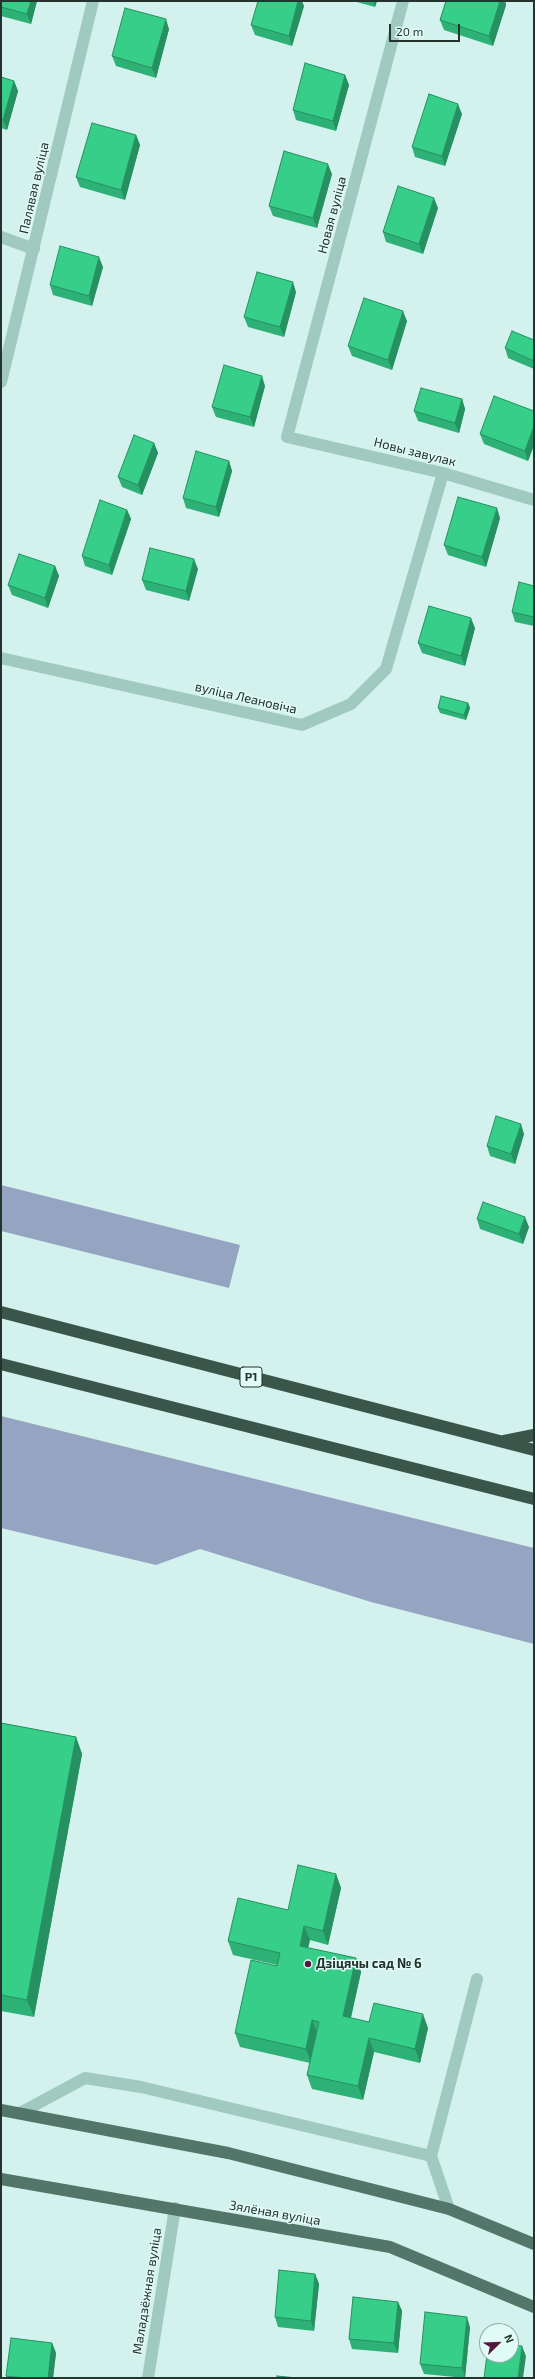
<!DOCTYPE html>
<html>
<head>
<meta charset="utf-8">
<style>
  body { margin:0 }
  #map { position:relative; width:535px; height:2379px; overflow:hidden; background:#d4f2ed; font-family:"Exo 2",sans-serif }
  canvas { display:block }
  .frame { position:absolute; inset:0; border:2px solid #24332d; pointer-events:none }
  .north { position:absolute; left:479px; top:2323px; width:40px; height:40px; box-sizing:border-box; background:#e0faf6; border:1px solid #95aaa6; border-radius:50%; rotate:67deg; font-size:11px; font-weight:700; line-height:16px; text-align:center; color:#24332d }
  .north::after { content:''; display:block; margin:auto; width:14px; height:18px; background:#56173f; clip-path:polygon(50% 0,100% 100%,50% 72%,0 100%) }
  .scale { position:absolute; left:389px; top:24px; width:71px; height:18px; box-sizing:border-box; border:2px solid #24332d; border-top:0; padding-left:5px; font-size:12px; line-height:14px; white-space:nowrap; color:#24332d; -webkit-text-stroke:3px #e0faf6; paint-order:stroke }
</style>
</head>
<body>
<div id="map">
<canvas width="535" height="2379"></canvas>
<div class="frame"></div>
<div class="north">N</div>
<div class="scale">20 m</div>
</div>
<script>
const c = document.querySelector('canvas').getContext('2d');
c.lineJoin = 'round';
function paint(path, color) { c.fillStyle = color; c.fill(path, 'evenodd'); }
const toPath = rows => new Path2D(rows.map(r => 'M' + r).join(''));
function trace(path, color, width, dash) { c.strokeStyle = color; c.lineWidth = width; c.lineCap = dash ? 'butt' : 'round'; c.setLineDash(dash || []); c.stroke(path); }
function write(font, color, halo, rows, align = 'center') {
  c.font = font + ' "Exo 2",sans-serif'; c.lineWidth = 3; c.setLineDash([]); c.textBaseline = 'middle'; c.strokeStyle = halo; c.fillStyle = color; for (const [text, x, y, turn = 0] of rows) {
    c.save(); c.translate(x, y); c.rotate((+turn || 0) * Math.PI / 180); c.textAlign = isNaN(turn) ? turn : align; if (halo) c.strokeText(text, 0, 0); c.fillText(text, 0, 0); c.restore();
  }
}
const green = toPath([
  [1,1185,240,1245,229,1288,1,1231],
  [1,1416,534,1548,534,1644,371,1602,200,1549,156,1565,1,1528]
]);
const minor = toPath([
  [403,1,287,437,443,473,534,500],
  [1,237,34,249],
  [1,382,93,1],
  [1,658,302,725,351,704,386,669,443,473],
  [20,2113,85,2078,141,2087,431,2156],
  [449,2209,431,2156,477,1979],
  [148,2378,175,2208]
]);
const major = toPath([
  [1,2110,228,2153,449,2209,534,2244],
  [1,2179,390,2247,534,2307]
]);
const highway = toPath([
  [1,1312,534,1450],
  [1,1364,534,1499],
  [504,1441,534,1435]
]);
const wall = toPath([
  [1,1,37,1,31,24,1,16],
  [353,1,377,1,375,7],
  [446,1,505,1,506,5,493,46,444,30,440,20],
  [304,6,292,46,255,35,251,25],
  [169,29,156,78,116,66,112,56],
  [345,75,349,85,336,131,296,120,293,110],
  [1,77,14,81,18,91,7,130,1,128],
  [462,114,445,166,415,157,412,147],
  [136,135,140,145,125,200,80,187,76,177],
  [332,174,317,228,273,216,269,206],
  [438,208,423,254,386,242,383,232],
  [103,267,92,306,53,295,50,285],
  [296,292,284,337,248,327,244,317],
  [407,321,392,370,352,356,348,346],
  [534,340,534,369,508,358,505,348],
  [265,386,254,427,216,417,212,407],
  [462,399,465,409,459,433,418,421,414,411],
  [534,411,534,445,528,461,484,444,480,434],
  [154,443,158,453,142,495,122,487,118,477],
  [229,461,232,471,219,517,186,508,183,498],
  [127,510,131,519,112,575,85,566,82,556],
  [500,518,486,567,448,555,444,545],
  [55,566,59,576,48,608,12,595,8,585],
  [198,569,189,601,146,590,142,580],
  [534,586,534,626,515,622,512,612],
  [475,628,465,666,422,653,418,643],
  [468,703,470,708,466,720,440,713,438,708],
  [524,1134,515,1164,490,1156,487,1146],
  [477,1219,529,1227,523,1244,480,1229],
  [1,1723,76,1737,82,1754,34,2017,1,2011],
  [336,1874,341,1888,328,1945,310,1940,308,1948,356,1958,361,1972,351,2018,369,2022,428,2028,420,2063,374,2052,363,2100,312,2089,307,2075,310,2063,240,2047,235,2033,277,1965,233,1955,228,1941,288,1910],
  [315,2274,319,2284,314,2331,278,2327,275,2317],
  [398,2302,402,2311,398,2353,352,2349,349,2339],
  [470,2327,465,2378,424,2374,420,2364],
  [52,2343,56,2353,53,2378,7,2378,6,2376]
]);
const shadedWall = toPath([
  [31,1,37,1,31,24,27,14],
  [298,1,302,1,304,6,292,46,289,36],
  [373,1,377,1,375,7],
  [500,1,505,1,506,5,493,46,489,36],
  [166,19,169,29,156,78,152,68],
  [345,75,349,85,336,131,333,121],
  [14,81,18,91,7,130,3,120],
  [458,104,462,114,445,166,442,156],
  [136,135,140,145,125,200,121,190],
  [328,164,332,174,317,228,313,218],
  [434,198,438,208,423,254,419,244],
  [99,257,103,267,92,306,89,296],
  [293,282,296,292,284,337,280,327],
  [403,311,407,321,392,370,388,360],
  [262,376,265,386,254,427,250,417],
  [462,399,465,409,459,433,455,423],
  [534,426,534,445,528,461,525,451],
  [154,443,158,453,142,495,138,485],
  [229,461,232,471,219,517,216,507],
  [497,508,500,518,486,567,482,557],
  [127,510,131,519,112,575,109,565],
  [194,559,198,569,189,601,186,591],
  [55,566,59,576,48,608,45,598],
  [471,618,475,628,465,666,461,656],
  [468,703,470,708,466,720,464,715],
  [521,1124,524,1134,515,1164,511,1154],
  [525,1217,529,1227,523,1244,519,1234],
  [76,1737,82,1754,34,2017,27,2000],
  [336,1874,341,1888,328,1945,323,1931],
  [304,1926,310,1940,305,1960,300,1946],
  [356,1958,361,1972,348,2030,343,2016],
  [423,2014,428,2028,420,2063,415,2049],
  [312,2020,318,2034,311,2063,306,2049],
  [369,2038,374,2052,363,2100,358,2086],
  [315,2274,319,2284,314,2331,311,2321],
  [398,2302,402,2311,398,2353,394,2343],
  [467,2317,470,2327,465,2378,462,2368],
  [52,2343,56,2353,53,2378,48,2378],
  [522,2346,526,2356,523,2378,518,2378]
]);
const building = toPath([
  [1,1,31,1,27,14,1,7,1,1],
  [258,1,298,1,289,36,251,25,258,1],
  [446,1,500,1,489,36,440,20,446,1],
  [125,8,166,19,152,68,112,56,125,8],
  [305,63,345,75,333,121,293,110,305,63],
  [1,77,14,81,3,120,1,119,1,77],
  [429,94,458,104,442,156,412,147,429,94],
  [92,123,136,135,121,190,76,177,92,123],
  [284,151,328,164,313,218,269,206,284,151],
  [398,186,434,198,419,244,383,232,398,186],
  [60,246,99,257,89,296,50,285,60,246],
  [257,272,293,282,280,327,244,317,257,272],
  [364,298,403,311,388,360,348,346,364,298],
  [512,331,534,340,534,361,505,348,512,331],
  [224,365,262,376,250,417,212,407,224,365],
  [421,388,462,399,455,423,414,411,421,388],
  [494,396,534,411,534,426,525,451,480,434,494,396],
  [134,435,154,443,138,485,118,477,134,435],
  [196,451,229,461,216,507,183,498,196,451],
  [458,497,497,508,482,557,444,545,458,497],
  [100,500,127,510,109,565,82,556,100,500],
  [150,548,194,559,186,591,142,580,150,548],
  [19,554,55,566,45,598,8,585,19,554],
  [519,582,534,586,534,617,512,612,519,582],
  [429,606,471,618,461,656,418,643,429,606],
  [441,696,468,703,464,715,438,708,441,696],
  [496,1116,521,1124,511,1154,487,1146,496,1116],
  [483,1202,525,1217,519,1234,477,1219,483,1202],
  [1,1723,76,1737,27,2000,1,1995,1,1723],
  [298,1865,336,1874,323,1931,304,1926,300,1946,356,1958,343,2016,369,2022,374,2003,423,2014,415,2049,369,2038,358,2086,307,2075,319,2022,312,2020,306,2049,235,2033,251,1960,277,1966,280,1953,228,1941,238,1898,288,1910,298,1865],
  [279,2270,315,2274,311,2321,275,2317,279,2270],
  [353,2297,398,2302,394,2343,349,2339,353,2297],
  [425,2312,467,2317,462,2368,420,2364,425,2312],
  [11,2338,52,2343,48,2378,25,2378,6,2376,11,2338],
  [511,2345,522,2346,518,2378,484,2378,487,2355,511,2355,511,2345],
  [277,2376,297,2378,277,2378,277,2376]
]);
const markers = [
  [308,1964,4,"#56173f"]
];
const shields = [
  [251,1377,22]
];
const shieldNames = [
  ["Р1",251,1377]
];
const streetNames = [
  ["Палявая вуліца",34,188,-77],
  ["Новая вуліца",332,215,-75],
  ["Новы завулак",415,452,14],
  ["вуліца Леановіча",246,698,13],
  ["Зялёная вуліца",275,2213,10],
  ["Маладзёжная вуліца",147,2291,-81]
];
const poiNames = [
  ["Дзіцячы сад № 6",316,1964]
];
paint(green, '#94a4c1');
trace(minor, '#a0cac0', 12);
trace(major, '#53766a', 12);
trace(highway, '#3a554a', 12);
paint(wall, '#2eb176');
paint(shadedWall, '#269060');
paint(building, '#36ce89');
trace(building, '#269060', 1);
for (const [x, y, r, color] of markers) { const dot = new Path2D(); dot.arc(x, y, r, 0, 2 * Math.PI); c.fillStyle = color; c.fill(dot); trace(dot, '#e0faf6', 1.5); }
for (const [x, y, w] of shields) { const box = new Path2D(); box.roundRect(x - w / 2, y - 10, w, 20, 3); c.fillStyle = '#e0faf6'; c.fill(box); trace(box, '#24332d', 1); }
write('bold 12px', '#24332d', null, shieldNames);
write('13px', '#24332d', '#e0faf6', streetNames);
write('bold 13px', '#24332d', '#e0faf6', poiNames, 'left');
</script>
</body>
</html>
